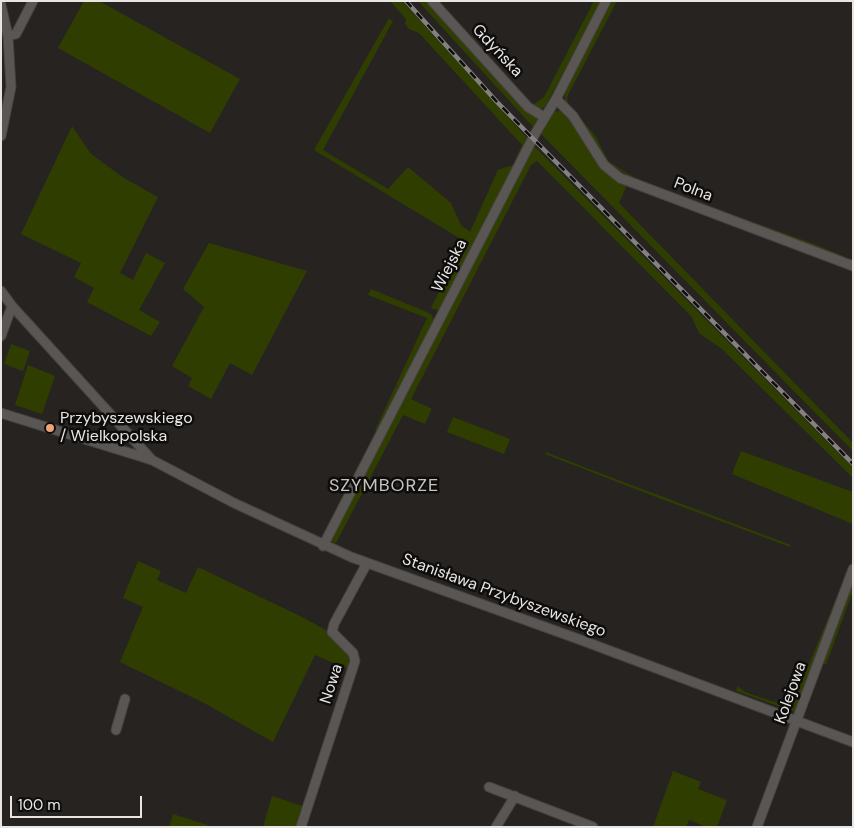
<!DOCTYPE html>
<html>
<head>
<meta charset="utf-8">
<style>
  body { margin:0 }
  #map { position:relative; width:854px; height:828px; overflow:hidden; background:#262321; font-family:"DM Sans",sans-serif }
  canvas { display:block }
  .frame { position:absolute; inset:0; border:2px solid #e7e6e4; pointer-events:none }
  .scale { position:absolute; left:10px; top:796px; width:132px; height:22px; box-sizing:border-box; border:2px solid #e7e6e4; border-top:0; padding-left:6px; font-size:15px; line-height:18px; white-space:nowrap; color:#e7e6e4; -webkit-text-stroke:4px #0e0d0c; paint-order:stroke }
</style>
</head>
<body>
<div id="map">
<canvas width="854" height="828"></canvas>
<div class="frame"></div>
<div class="scale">100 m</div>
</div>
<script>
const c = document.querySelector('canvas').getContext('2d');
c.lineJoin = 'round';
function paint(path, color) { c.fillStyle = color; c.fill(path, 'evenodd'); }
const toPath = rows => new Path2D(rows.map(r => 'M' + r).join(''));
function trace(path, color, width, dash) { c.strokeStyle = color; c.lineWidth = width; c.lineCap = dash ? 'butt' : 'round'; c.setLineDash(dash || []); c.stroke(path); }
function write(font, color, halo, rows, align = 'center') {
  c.font = font + ' "DM Sans",sans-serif'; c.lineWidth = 5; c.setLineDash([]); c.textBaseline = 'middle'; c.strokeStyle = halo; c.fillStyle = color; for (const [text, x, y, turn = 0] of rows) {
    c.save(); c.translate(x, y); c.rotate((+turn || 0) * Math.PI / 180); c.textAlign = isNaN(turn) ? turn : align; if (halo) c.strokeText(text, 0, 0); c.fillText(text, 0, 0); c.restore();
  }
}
const green = toPath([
  [84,1,99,1,240,79,210,133,58,48],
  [390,1,402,1,529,140,440,309,438,310,431,308,464,241,314,150,389,18,393,21,323,150,388,189,408,167,451,203,461,225,470,232,498,170,513,165,522,145,419,33,409,29,405,24,406,19],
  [418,1,428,1,536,117,538,123,535,129],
  [594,1,601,1,545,107,538,110,532,106,544,97],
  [612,1,617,1,567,97,568,103,596,137,608,161,640,181,814,244,853,260,853,262,639,182,606,162,566,105,564,91],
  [559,111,565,113,573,123,602,167,627,185,619,203,853,443,853,451,540,133,553,112],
  [72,126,91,154,124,178,158,197,120,273,133,280,146,253,165,263,139,310,160,322,151,336,87,302,94,288,74,277,81,263,21,234],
  [533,145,853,468,853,478,722,349,699,333,691,316,537,161,531,165,411,399,432,409,425,424,403,415,336,543,330,541],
  [209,243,307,271,252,375,230,363,211,399,188,386,192,378,172,366,204,307,183,289],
  [371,289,427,312,432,315,435,322,378,432,375,430,427,318,368,295],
  [11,344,30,351,23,371,4,364],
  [28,365,55,376,42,414,15,405],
  [453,417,510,439,504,454,447,432],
  [741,451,853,492,853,524,732,474],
  [546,452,589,469,791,545,790,547,656,497,545,454],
  [853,557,833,615,795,712,736,691,738,686,745,692,771,701,783,703,796,696],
  [138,561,161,571,157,580,186,593,198,567,302,617,326,630,347,652,349,659,348,669,315,655,273,742,206,704,120,662,143,607,123,598],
  [853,577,853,591,826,665,821,662],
  [673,771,701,782,698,789,727,800,717,827,706,827,689,820,686,827,653,827],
  [272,796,305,807,299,827,263,827],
  [173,814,201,823,214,827,169,827]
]);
const minor = toPath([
  [432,1,528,107,544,117],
  [1,5,8,36,11,87,1,136],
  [8,36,16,34,33,1],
  [556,99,573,116,604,165,620,178,853,266],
  [1,291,12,306,152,460],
  [1,336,12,306],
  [1,413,152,460,234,503,351,557,581,640,853,742],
  [323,546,535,134,556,99,606,1],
  [116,730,125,699],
  [489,787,593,827],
  [301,827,355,661,353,653,332,632,334,624,367,563],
  [496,827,515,796],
  [757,827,853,569]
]);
const rail = toPath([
  [406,1,497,102,853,464]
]);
const markers = [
  [50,428,5,"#efa376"]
];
const streetNames = [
  ["Gdyńska",497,51,47],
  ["Polna",693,190,21],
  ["Wiejska",450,266,-63],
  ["Stanisława Przybyszewskiego",504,596,20],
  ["Nowa",332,684,-72],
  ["Kolejowa",791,693,-70]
];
const poiNames = [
  ["Przybyszewskiego",60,419],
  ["/ Wielkopolska",60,437]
];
const neighbourhoodNames = [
  ["SZYMBORZE",384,486]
];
paint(green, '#2f3e00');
trace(minor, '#43413f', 11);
trace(minor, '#595654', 9);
trace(rail, '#848280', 4.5);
trace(rail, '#0e0d0c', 2.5, [8]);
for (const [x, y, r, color] of markers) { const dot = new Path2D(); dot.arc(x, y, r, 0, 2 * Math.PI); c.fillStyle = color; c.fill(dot); trace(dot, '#0e0d0c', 2); }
write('16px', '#e7e6e4', '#0e0d0c', streetNames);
write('16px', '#e7e6e4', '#0e0d0c', poiNames, 'left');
c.letterSpacing = '1px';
write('18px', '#c6c3c0', '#0e0d0c', neighbourhoodNames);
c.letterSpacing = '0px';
</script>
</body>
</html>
